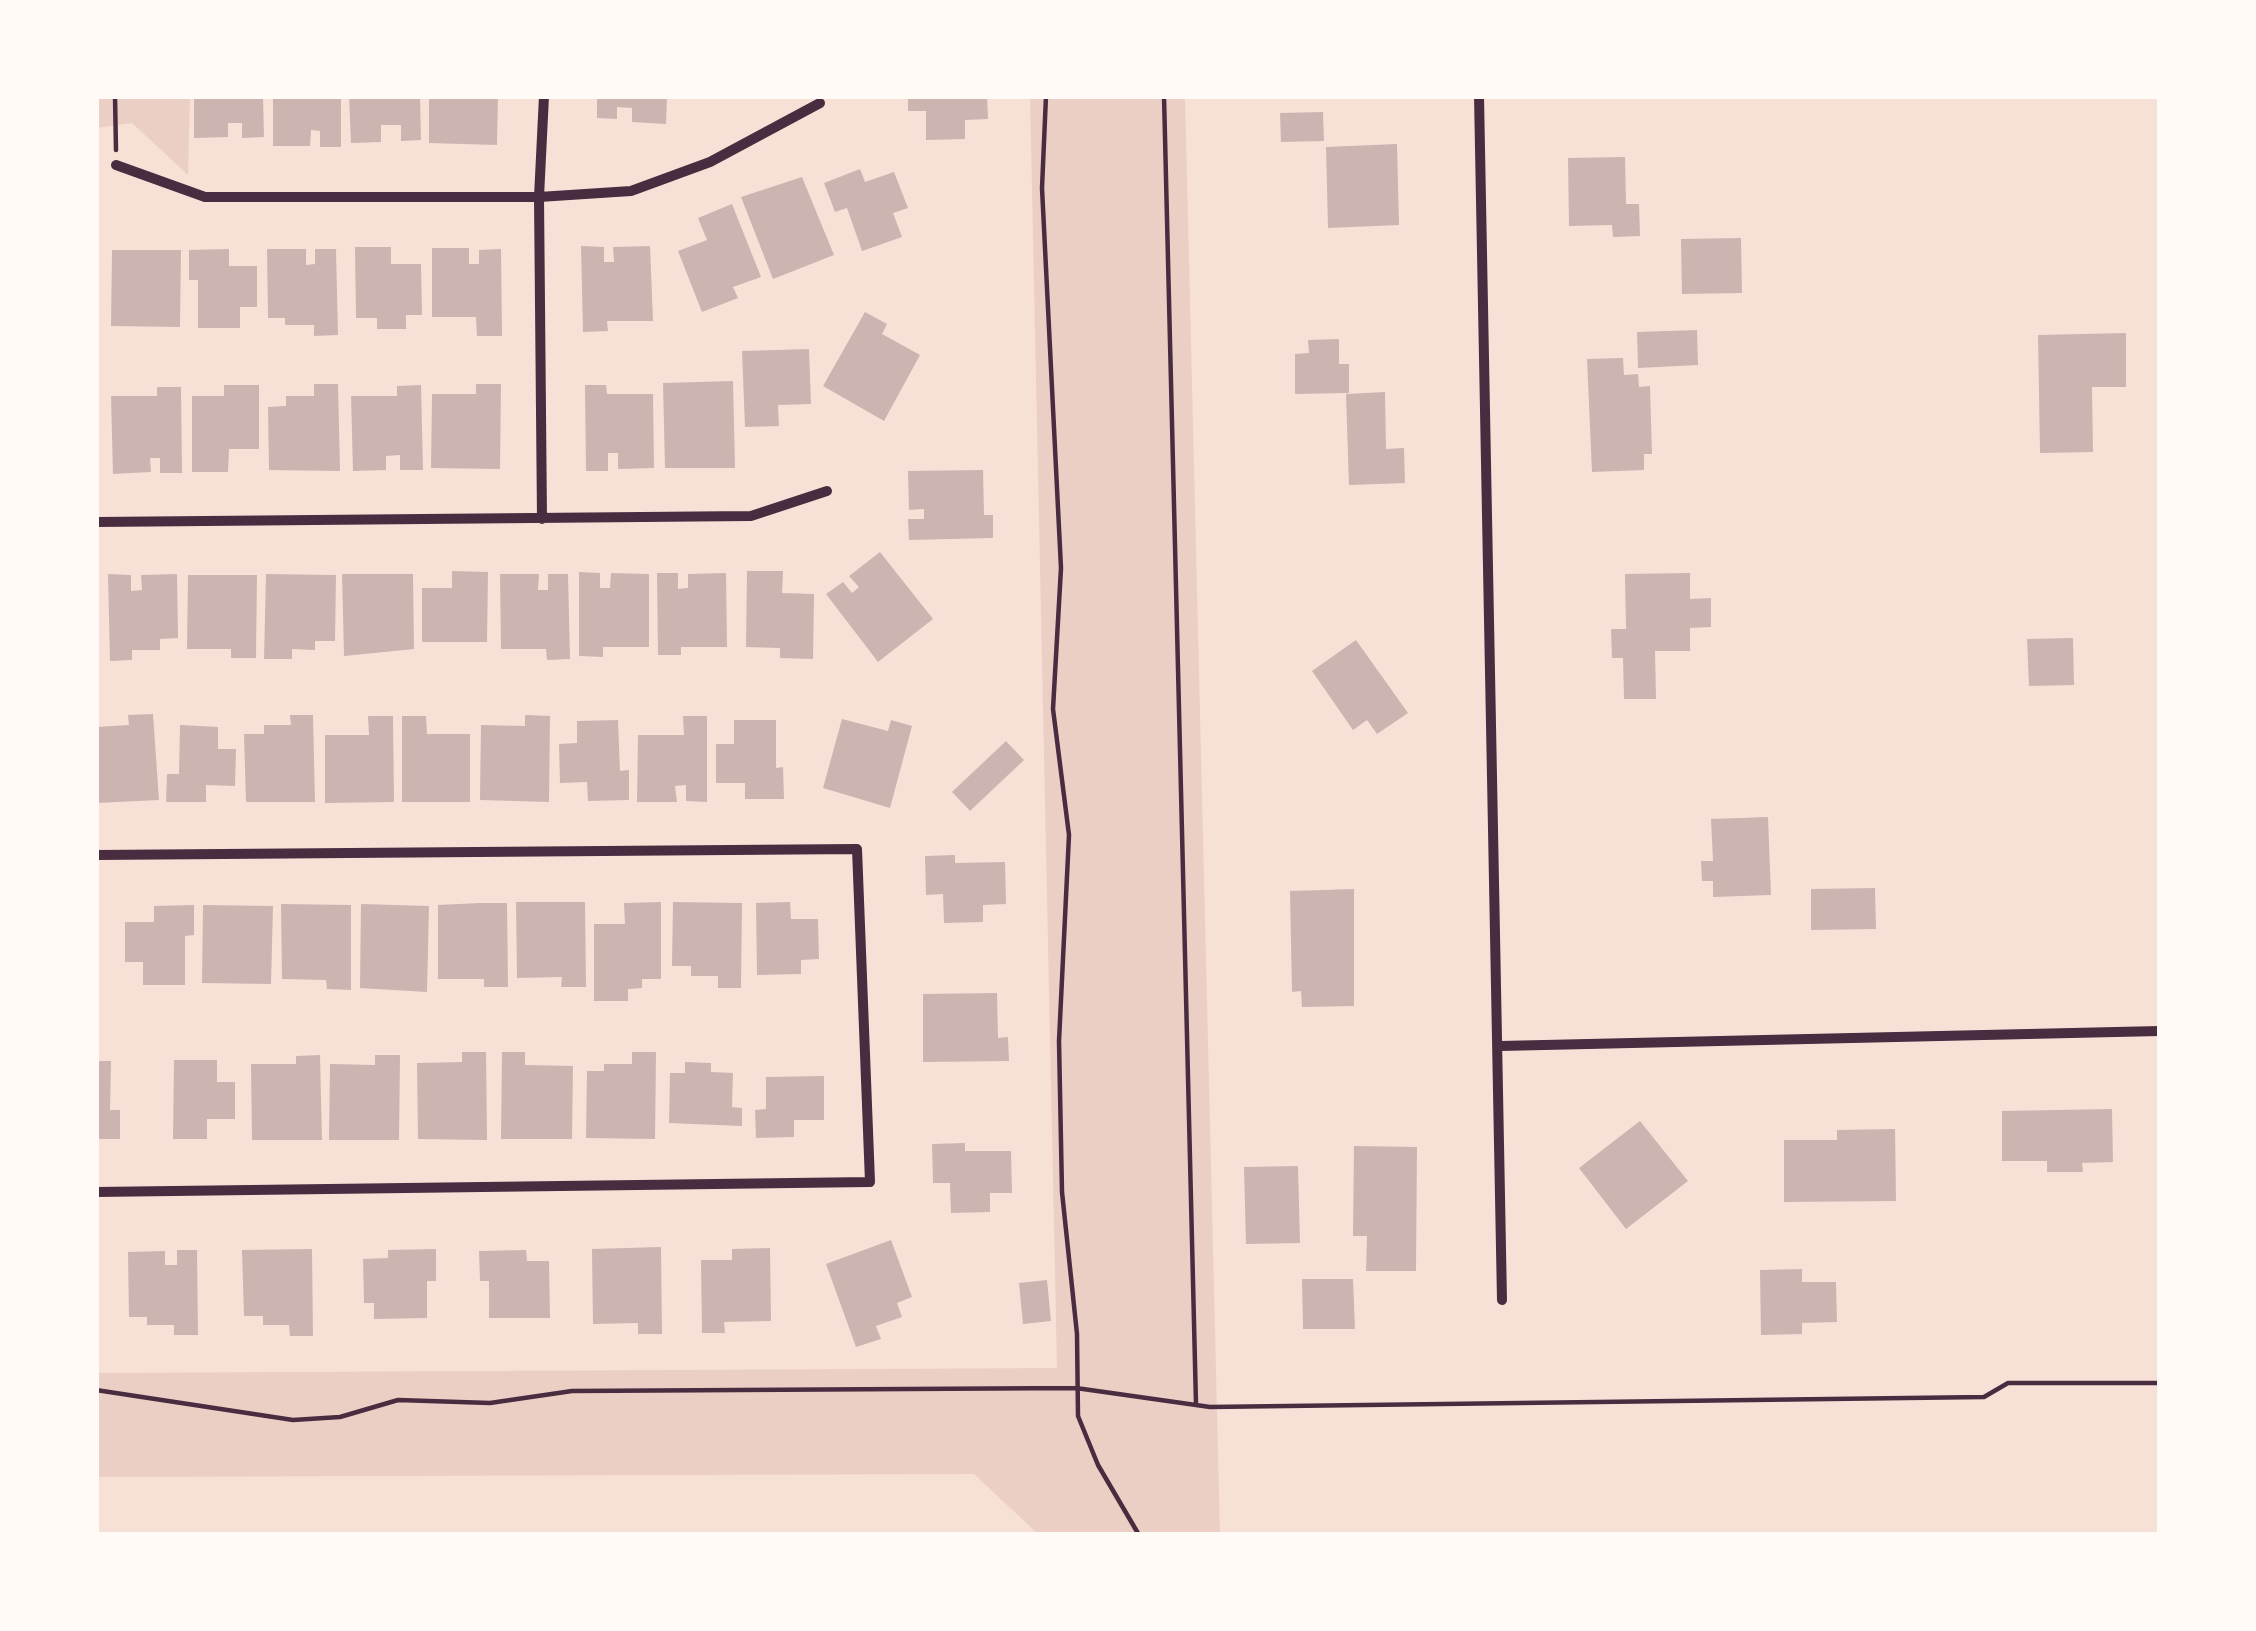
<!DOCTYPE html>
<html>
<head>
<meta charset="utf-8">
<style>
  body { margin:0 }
  #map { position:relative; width:2256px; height:1631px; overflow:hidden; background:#f7e1d7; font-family:"Open Sans",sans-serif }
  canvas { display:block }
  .frame { position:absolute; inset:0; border:99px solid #fffaf5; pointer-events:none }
</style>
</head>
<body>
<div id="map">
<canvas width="2256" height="1631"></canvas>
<div class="frame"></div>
</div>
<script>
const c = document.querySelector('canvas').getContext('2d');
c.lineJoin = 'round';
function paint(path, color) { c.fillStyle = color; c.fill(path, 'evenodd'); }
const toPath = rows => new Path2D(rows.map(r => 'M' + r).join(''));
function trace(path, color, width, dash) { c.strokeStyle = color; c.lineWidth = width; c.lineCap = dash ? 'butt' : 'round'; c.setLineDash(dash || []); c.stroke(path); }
const green = toPath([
  [96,96,190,96,188,175,132,123,96,128],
  [1030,96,1185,96,1220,1535,1039,1535,974,1474,96,1477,96,1373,1057,1368]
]);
const building = toPath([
  [194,96,263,96,264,137,242,138,242,123,228,123,228,137,194,138],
  [273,96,341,96,341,147,320,147,320,131,311,130,310,146,273,146],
  [349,96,420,96,421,140,401,141,401,125,381,125,381,142,351,143],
  [429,96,498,96,497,145,429,143],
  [597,96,667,96,666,124,632,122,632,108,617,107,617,119,597,118],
  [908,96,987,96,988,119,965,120,965,139,926,140,926,111,908,111],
  [1323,112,1324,141,1281,142,1280,113],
  [1397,144,1399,225,1328,228,1326,147],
  [1625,157,1626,204,1639,204,1640,236,1613,237,1612,225,1569,226,1568,158],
  [860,169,865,182,894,172,908,208,893,213,902,237,862,251,847,208,835,212,824,183],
  [802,177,834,255,773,279,741,197],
  [732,204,761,277,733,287,738,298,702,312,678,251,707,240,698,218],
  [1741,238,1742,293,1682,294,1681,239],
  [581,246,604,247,604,262,614,262,613,247,650,246,653,321,607,321,608,331,583,332],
  [355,247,391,247,391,264,421,264,422,315,406,315,406,329,377,329,377,318,356,318],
  [432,248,469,248,469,264,479,264,479,250,501,249,502,336,477,336,476,317,432,317],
  [229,249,229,266,257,266,257,307,240,307,240,328,198,328,198,280,189,280,189,250],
  [267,249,306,249,306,265,315,264,315,249,336,249,338,335,314,336,314,325,285,325,285,318,268,318],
  [112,250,181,250,180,327,111,326],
  [865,312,887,324,882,334,920,355,884,421,823,386],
  [1697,330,1698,365,1638,368,1637,332],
  [2126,333,2126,387,2092,387,2093,452,2040,453,2038,335],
  [1339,339,1339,364,1349,364,1349,393,1295,394,1295,354,1309,353,1308,340],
  [809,349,811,404,778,405,779,426,745,427,742,351],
  [1623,358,1624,375,1638,374,1639,387,1650,386,1652,454,1644,454,1644,470,1592,472,1587,359],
  [733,381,735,468,665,468,663,383],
  [314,384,338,384,340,471,269,470,268,407,286,406,286,396,314,396],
  [476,384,501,384,500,469,431,468,432,394,476,394],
  [224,385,259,385,259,449,229,449,228,472,192,472,192,396,224,396],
  [421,385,423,470,400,470,400,455,386,456,386,470,353,471,351,396,397,396,397,386],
  [585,385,606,385,607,394,653,394,654,468,618,469,618,453,608,453,608,471,586,471],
  [157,387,181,387,182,473,160,473,160,458,150,458,151,472,113,474,111,396,157,396],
  [1385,392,1386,449,1404,448,1405,483,1349,485,1346,394],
  [983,470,984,515,993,515,993,538,909,540,908,519,924,519,924,509,909,510,908,471],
  [880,552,933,619,878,662,826,594,843,582,852,593,859,587,849,576],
  [452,571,488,572,487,642,422,642,422,588,452,588],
  [747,571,783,571,782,593,814,594,813,659,780,658,780,648,746,647],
  [579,572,600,573,600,588,610,588,611,573,649,574,649,647,603,647,603,657,579,656],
  [657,573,678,573,678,589,688,588,688,574,726,573,727,647,681,647,681,655,658,655],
  [1690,573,1690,599,1711,598,1711,627,1690,628,1690,651,1655,651,1656,699,1624,699,1623,658,1612,658,1611,629,1626,629,1625,574],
  [108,574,131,575,131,591,142,590,141,575,177,574,178,638,160,639,160,650,132,650,132,660,110,661],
  [266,574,336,575,335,641,315,641,315,650,292,649,292,659,264,659],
  [342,574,413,574,414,649,344,656],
  [500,574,539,574,538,590,548,590,548,574,568,574,570,659,547,660,546,649,501,649],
  [188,575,257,575,256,658,231,658,231,649,187,649],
  [2073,638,2074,685,2029,686,2027,639],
  [1356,640,1408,713,1377,734,1367,720,1353,730,1312,671],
  [153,714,159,800,96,803,96,727,129,725,128,715],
  [290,715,313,715,315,802,246,802,244,734,264,734,264,725,291,725],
  [525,715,550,716,549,802,480,800,481,725,525,726],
  [368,716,393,716,394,802,325,803,325,735,369,735],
  [402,716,426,716,427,734,470,734,470,802,402,802],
  [683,716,707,716,707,802,686,801,686,785,675,786,677,802,637,802,638,735,684,735],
  [842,719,888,731,891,720,912,726,890,808,823,788],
  [618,720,620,771,629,770,629,800,588,801,587,782,560,783,559,744,577,743,577,721],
  [734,720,776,720,776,768,783,767,784,799,745,799,745,783,716,783,716,744,734,744],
  [180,725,218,727,218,749,236,749,235,786,206,785,206,802,166,802,167,774,179,774],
  [1006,741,1024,760,970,811,952,792],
  [1768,817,1771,895,1713,897,1713,881,1702,881,1701,861,1713,861,1711,819],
  [955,855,955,863,1005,862,1006,904,983,905,983,922,944,923,943,894,926,895,925,856],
  [1875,888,1876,929,1811,930,1811,889],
  [1354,889,1354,1006,1302,1007,1301,991,1292,992,1290,891],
  [516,902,585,902,586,987,561,987,562,977,517,978],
  [661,902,661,979,642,979,642,988,628,989,628,1001,594,1001,594,924,625,924,624,903],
  [673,902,742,903,741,988,718,988,718,976,691,976,691,966,672,966],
  [790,902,791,919,818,919,819,959,801,960,801,974,757,975,756,903],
  [480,903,507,903,508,987,484,987,484,979,438,979,438,905],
  [281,904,351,905,351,990,327,989,326,980,282,979],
  [361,904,429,906,427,992,360,988],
  [194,905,194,935,185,936,185,985,143,985,143,962,125,962,125,922,154,922,154,906],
  [203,905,273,906,271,984,202,983],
  [997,993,998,1038,1008,1037,1009,1061,923,1062,923,994],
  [462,1052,486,1052,487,1140,418,1139,417,1063,462,1062],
  [502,1052,525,1052,525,1065,573,1066,572,1139,501,1139],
  [632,1052,656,1052,655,1139,586,1138,587,1071,604,1071,604,1064,632,1064],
  [320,1055,322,1140,252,1140,251,1064,296,1064,296,1056],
  [375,1055,400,1055,399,1140,329,1140,330,1064,375,1065],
  [174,1060,217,1060,217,1082,235,1082,235,1119,207,1119,207,1139,173,1139],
  [96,1061,111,1061,110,1110,120,1110,120,1139,96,1139],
  [685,1062,711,1063,711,1072,733,1073,732,1107,742,1108,742,1126,669,1123,670,1073,685,1073],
  [824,1076,824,1120,794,1120,794,1137,756,1138,755,1110,766,1109,766,1077],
  [2112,1109,2113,1162,2082,1163,2083,1172,2047,1172,2047,1161,2002,1161,2002,1111],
  [1640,1121,1688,1181,1626,1229,1579,1168],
  [1895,1129,1896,1201,1784,1202,1784,1140,1837,1140,1837,1130],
  [965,1143,965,1151,1011,1151,1012,1193,990,1193,990,1212,951,1213,950,1183,933,1183,932,1144],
  [1354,1146,1417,1147,1416,1271,1366,1271,1367,1236,1353,1236],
  [1298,1166,1300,1243,1246,1244,1244,1167],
  [891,1240,912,1297,897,1303,902,1317,876,1326,881,1339,856,1347,826,1264],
  [661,1247,662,1334,638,1334,638,1323,593,1324,592,1249],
  [770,1248,771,1321,724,1322,725,1333,702,1333,701,1260,732,1260,732,1249],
  [312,1249,313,1336,290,1336,289,1325,263,1325,263,1316,244,1316,242,1250],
  [436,1249,436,1281,427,1281,427,1318,374,1319,374,1303,364,1303,363,1259,388,1258,388,1250],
  [177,1250,197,1250,198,1335,174,1335,174,1325,147,1325,147,1317,129,1317,128,1252,165,1251,165,1265,177,1265],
  [526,1250,527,1261,549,1261,550,1318,489,1318,489,1281,480,1281,479,1251],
  [1802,1269,1802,1282,1836,1282,1837,1322,1802,1323,1802,1334,1761,1335,1760,1270],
  [1302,1279,1353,1279,1355,1329,1303,1329],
  [1047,1280,1051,1321,1023,1324,1019,1283]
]);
const path = toPath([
  [115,96,116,150],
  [1046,96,1042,188,1061,568,1053,709,1069,835,1059,1041,1062,1192,1077,1334,1078,1416,1098,1465,1139,1535],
  [1164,96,1196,1404],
  [96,1390,293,1420,340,1417,398,1400,490,1403,572,1391,1076,1388,1210,1407,1984,1397,2008,1383,2160,1383]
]);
const minor = toPath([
  [1479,96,1502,1300],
  [116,165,205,197,539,197,631,191,710,162,820,103],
  [542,519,539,197,544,96],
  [96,522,751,516,827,491],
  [96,855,857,849,870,1182,96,1192],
  [1500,1046,2160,1031]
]);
paint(green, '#ebcfc5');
paint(building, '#ccb4b1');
trace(path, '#4a2c40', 4.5);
trace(minor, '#4a2c40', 10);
</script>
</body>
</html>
